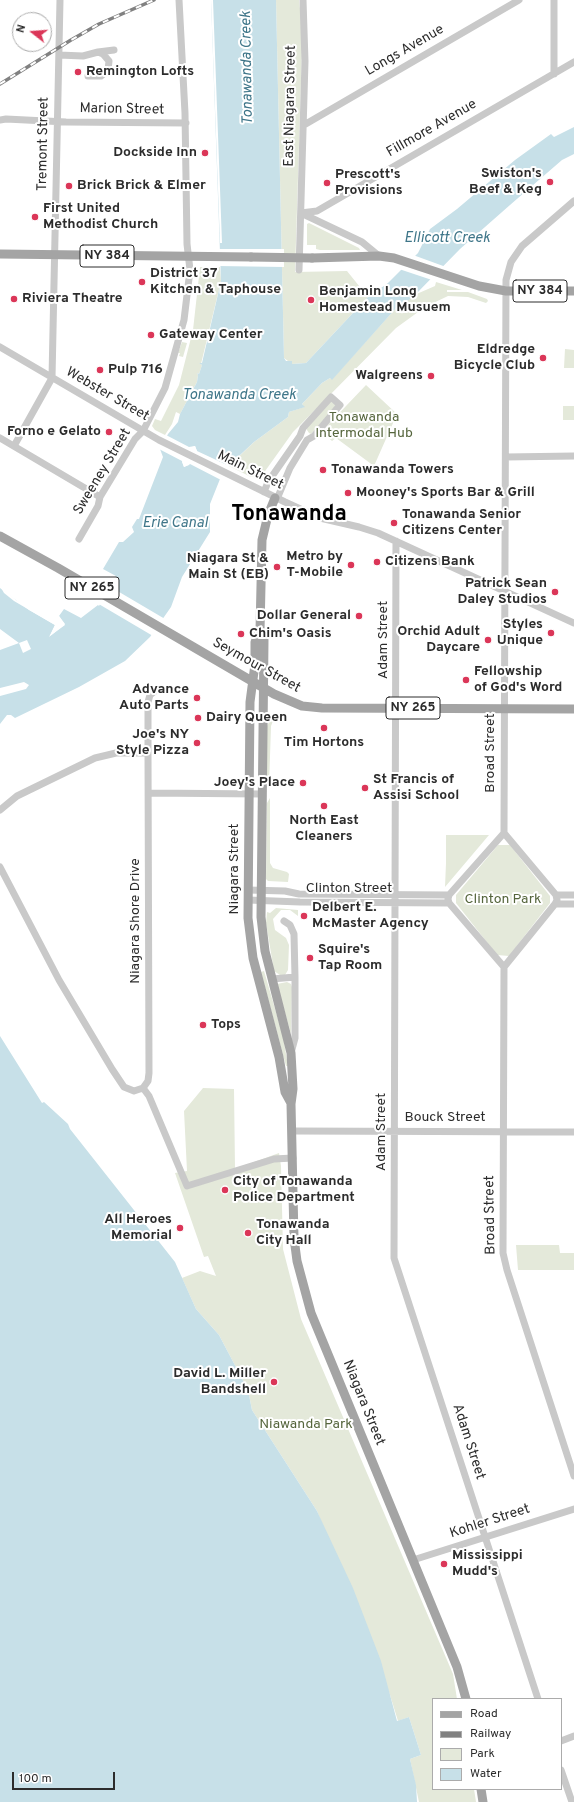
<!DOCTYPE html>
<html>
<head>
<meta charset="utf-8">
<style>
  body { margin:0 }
  #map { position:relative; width:574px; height:1802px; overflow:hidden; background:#fff; font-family:Overpass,sans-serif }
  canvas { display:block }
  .legend { position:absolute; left:432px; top:1698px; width:130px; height:92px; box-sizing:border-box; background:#fff; border:1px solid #ababab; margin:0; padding:5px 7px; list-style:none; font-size:12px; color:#2c2c2c }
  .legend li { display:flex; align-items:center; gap:8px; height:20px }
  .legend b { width:20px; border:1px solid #ababab }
  .north { position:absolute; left:12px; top:12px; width:40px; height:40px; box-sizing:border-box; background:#fff; border:1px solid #ababab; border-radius:50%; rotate:287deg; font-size:11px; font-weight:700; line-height:16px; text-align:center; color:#2c2c2c }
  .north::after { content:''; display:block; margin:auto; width:14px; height:18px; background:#db3658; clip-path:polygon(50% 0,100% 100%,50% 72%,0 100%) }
  .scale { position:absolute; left:12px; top:1772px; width:103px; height:18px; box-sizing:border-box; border:2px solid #2c2c2c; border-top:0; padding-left:5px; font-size:12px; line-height:14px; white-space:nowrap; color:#2c2c2c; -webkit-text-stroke:3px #fff; paint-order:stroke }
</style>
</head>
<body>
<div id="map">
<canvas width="574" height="1802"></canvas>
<ul class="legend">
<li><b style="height:5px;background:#a4a4a4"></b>Road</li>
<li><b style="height:5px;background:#818181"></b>Railway</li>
<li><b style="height:11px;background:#e4e9da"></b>Park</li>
<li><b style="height:11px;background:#c7e0e8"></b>Water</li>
</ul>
<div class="north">N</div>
<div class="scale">100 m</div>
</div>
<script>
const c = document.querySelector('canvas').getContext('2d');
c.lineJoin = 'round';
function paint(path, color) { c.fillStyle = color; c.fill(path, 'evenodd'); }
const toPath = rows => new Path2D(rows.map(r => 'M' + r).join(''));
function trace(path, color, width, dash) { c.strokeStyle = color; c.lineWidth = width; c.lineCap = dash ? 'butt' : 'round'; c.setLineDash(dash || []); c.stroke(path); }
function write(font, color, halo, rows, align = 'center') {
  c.font = font + ' Overpass,sans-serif'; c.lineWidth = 4; c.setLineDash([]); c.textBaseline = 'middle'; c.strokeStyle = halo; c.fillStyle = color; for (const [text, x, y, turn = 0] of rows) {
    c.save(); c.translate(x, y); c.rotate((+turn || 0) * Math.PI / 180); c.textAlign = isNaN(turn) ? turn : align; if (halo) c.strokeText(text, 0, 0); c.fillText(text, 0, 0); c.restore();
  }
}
const green = toPath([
  [276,0,299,0,301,18,302,49,295,272,347,271,368,297,306,363,292,364,284,358],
  [309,223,359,248,360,250,320,250,316,249,316,245,307,245,307,224],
  [200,267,220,267,221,281,201,364,199,363,202,365,199,374,197,373,198,375,197,382,180,414,176,412,172,424,165,435,155,430,152,426,155,419,161,421,179,385,193,330],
  [436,282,462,290,447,290,447,292,468,292,487,299,488,301,486,303,468,297,448,296,425,307,396,328,320,405,293,432,263,474,251,477,229,466,254,442,288,417,289,412,304,407,302,404,322,383,330,378,332,379,397,307,401,306,412,296,435,286],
  [182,342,187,343,183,357,179,356,180,353,178,353],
  [565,349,574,350,574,368,564,368],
  [366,385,397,414,374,466,336,438,332,441,323,433,328,428,326,427],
  [330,401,337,405,311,434,309,433,305,427],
  [563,406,574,406,574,420,563,420],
  [272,717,278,717,273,721,271,726,269,787,267,783,267,726],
  [270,798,270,863,273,868,287,872,289,874,288,882,268,881,266,879,267,803],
  [446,835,489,835,445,887,446,863],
  [498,845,510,845,550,896,550,903,509,956,497,955,456,903,456,895],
  [276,908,298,910,298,916,290,910,281,910,273,919,275,930,286,938,289,945,288,970,285,975,280,975,274,971,266,923,267,912,270,913],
  [264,971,283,1036,288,1066,286,1066,261,972],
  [287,982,291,984,292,987,291,1034,277,984],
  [203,1088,234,1089,235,1169,279,1153,281,1166,283,1249,301,1319,453,1674,457,1699,433,1699,433,1789,474,1789,476,1802,419,1802,410,1759,421,1755,409,1717,398,1721,390,1695,317,1511,252,1410,248,1390,219,1335,196,1309,182,1278,200,1271,216,1276,208,1256,204,1257,175,1173,187,1171,184,1111],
  [516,1245,559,1245,560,1253,574,1253,574,1270,518,1270]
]);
const water = toPath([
  [211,0,276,0,284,358,286,361,292,361,292,364,306,363,368,297,388,283,418,253,430,229,457,209,515,160,551,134,554,137,574,127,574,154,562,160,510,205,460,249,415,295,401,306,397,307,332,380,330,378,322,383,302,404,305,407,289,412,288,417,254,442,239,456,237,460,232,464,230,461,226,464,210,504,210,532,182,577,171,607,150,637,125,661,79,687,15,718,11,715,7,715,0,724,0,650,19,643,0,629,0,588,29,610,55,625,50,636,65,625,59,616,64,609,81,618,98,605,99,606,116,576,103,569,119,542,123,542,134,532,132,527,137,519,139,519,163,457,160,449,168,434,178,422,180,414,197,382,198,375,197,373,199,374,202,365,199,363,202,363,221,281],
  [195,446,197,451,189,465,184,467,182,462,189,448],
  [0,1036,42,1103,44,1102,68,1124,70,1129,175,1262,196,1309,219,1335,248,1390,252,1410,317,1511,353,1588,381,1661,397,1721,409,1717,421,1755,410,1759,416,1785,417,1802,0,1802]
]);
const pier = toPath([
  [211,0,213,0,222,243,220,243],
  [218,249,284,249,284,267,218,266],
  [413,255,446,267,432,280,399,269],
  [166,435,189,447,195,446,197,451,227,465,221,480,190,464,184,467,182,461,159,449],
  [194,448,195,451,187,464,185,464,184,462,191,449],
  [0,586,16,600,56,624,55,630,63,624,58,618,59,616,65,624,49,637,55,625,14,601,4,593],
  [109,586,165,619,153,636,97,603],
  [27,640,31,649,23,653,19,643],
  [24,682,29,685,26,689,0,696,0,688]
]);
const minor = toPath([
  [98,52,114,50],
  [59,55,83,56,98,52,103,54,109,61,108,70,101,76,88,76],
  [554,74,554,0],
  [0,120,6,119,66,122,186,123],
  [304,125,519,0],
  [301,213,317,211,574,62],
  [303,214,362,242,379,256],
  [299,270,305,61,303,0],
  [0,347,159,440,285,502,320,518,359,527,378,533,574,623],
  [0,438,100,497],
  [14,446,52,378,60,0],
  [506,457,574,456],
  [264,492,268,482,300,436,303,428,331,397,340,405,314,436,307,440,290,468,277,499],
  [79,539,98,506,100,497,135,439,143,431,165,388,184,320,190,270,187,244,185,113,179,0],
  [396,541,394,1258,538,1699],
  [148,753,148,702,150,695,155,691],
  [149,793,262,794],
  [0,810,17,796,95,758,116,753,148,753,149,1073,148,1081,143,1088,134,1091,124,1087,112,1069,59,980,0,867],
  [504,833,506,280,511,262,522,246,574,201],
  [248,890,285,891,299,894,449,895],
  [556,895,574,895],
  [248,900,300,902,449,903],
  [555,904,574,904],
  [504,967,503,1253,507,1270,574,1476],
  [504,967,449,903,448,899,449,895,504,833],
  [504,967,555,904,557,900,556,895,504,833],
  [272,979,295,977,294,934,290,925,284,921],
  [291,1053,295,1038,295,977],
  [143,1088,149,1096,187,1186,274,1159,293,1158],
  [293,1131,574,1132],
  [413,1560,574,1509],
  [561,1741,574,1736],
  [561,1770,572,1802]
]);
const major = toPath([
  [0,254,251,257],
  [312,258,379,256,394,258,479,286,506,291,574,291],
  [275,498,268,515,262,540,260,631,255,642,255,664,250,702,248,918,253,958,279,1057,285,1092,291,1103],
  [0,536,58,568,274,694,302,706,322,708,574,709],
  [260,631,264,640,261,917,265,951,291,1053,293,1089,291,1104,294,1238,297,1261,311,1313,457,1667,466,1699],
  [481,1789,483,1802]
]);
const rail = toPath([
  [0,84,71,40,99,24,154,0]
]);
const majorBridge = toPath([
  [251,257,312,258]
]);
const markers = [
  [78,72,4,"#db3658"],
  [205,153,4,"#db3658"],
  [550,182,4,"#db3658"],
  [327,183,4,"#db3658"],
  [69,186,4,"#db3658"],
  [35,217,4,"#db3658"],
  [142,282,4,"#db3658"],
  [14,299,4,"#db3658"],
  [311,300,4,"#db3658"],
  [151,335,4,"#db3658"],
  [543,358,4,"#db3658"],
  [100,370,4,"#db3658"],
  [431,376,4,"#db3658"],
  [109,432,4,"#db3658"],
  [323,470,4,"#db3658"],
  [348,493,4,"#db3658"],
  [394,523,4,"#db3658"],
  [377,562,4,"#db3658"],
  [351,565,4,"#db3658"],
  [277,567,4,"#db3658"],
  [555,592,4,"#db3658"],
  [359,616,4,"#db3658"],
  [551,633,4,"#db3658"],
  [241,634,4,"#db3658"],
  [488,640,4,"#db3658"],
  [466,680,4,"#db3658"],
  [197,698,4,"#db3658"],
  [198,718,4,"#db3658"],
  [324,728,4,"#db3658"],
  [197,743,4,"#db3658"],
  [303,783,4,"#db3658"],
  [365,788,4,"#db3658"],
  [324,806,4,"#db3658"],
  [304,916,4,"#db3658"],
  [310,958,4,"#db3658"],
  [203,1025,4,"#db3658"],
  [225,1190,4,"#db3658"],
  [180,1228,4,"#db3658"],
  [248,1233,4,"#db3658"],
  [274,1382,4,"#db3658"],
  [444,1564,4,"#db3658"]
];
const shields = [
  [107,256,54],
  [540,291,54],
  [92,588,54],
  [413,708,54]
];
const shieldNames = [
  ["NY 384",107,256],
  ["NY 384",540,291],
  ["NY 265",92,588],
  ["NY 265",413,708]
];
const streetNames = [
  ["Longs Avenue",405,51,-30],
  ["East Niagara Street",291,106,-89],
  ["Marion Street",122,110,1],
  ["Fillmore Avenue",432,129,-30],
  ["Tremont Street",44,144,-89],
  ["Webster Street",107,395,30],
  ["Main Street",250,471,26],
  ["Sweeney Street",103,472,-59],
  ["Adam Street",384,640,-90],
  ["Seymour Street",256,666,29],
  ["Broad Street",491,753,-90],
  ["Niagara Street",235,869,-90],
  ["Clinton Street",349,889],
  ["Niagara Shore Drive",136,921,-90],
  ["Bouck Street",445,1118],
  ["Adam Street",382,1132,-90],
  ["Broad Street",491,1215,-91],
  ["Niagara Street",363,1403,68],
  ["Adam Street",468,1442,72],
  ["Kohler Street",490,1522,-18]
];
const poiNames = [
  ["Remington Lofts",86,72],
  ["Dockside Inn",197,153,"right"],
  ["Swiston's",542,174,"right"],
  ["Beef & Keg",542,190,"right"],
  ["Prescott's",335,175],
  ["Provisions",335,191],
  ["Brick Brick & Elmer",77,186],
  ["First United",43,209],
  ["Methodist Church",43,225],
  ["District 37",150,274],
  ["Kitchen & Taphouse",150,290],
  ["Benjamin Long",319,292],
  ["Homestead Musuem",319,308],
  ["Riviera Theatre",22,299],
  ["Gateway Center",159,335],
  ["Eldredge",535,350,"right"],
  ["Bicycle Club",535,366,"right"],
  ["Pulp 716",108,370],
  ["Walgreens",423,376,"right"],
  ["Forno e Gelato",101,432,"right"],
  ["Tonawanda Towers",331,470],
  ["Mooney's Sports Bar & Grill",356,493],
  ["Tonawanda Senior",402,515],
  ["Citizens Center",402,531],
  ["Metro by",343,557,"right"],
  ["T-Mobile",343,573,"right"],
  ["Niagara St &",269,559,"right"],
  ["Main St (EB)",269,575,"right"],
  ["Citizens Bank",385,562],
  ["Patrick Sean",547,584,"right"],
  ["Daley Studios",547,600,"right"],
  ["Dollar General",351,616,"right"],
  ["Styles",543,625,"right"],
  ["Unique",543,641,"right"],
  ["Orchid Adult",480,632,"right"],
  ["Daycare",480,648,"right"],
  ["Chim's Oasis",249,634],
  ["Fellowship",474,672],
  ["of God's Word",474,688],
  ["Advance",189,690,"right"],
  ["Auto Parts",189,706,"right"],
  ["Dairy Queen",206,718],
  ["Joe's NY",189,735,"right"],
  ["Style Pizza",189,751,"right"],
  ["Tim Hortons",324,743,"center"],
  ["St Francis of",373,780],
  ["Assisi School",373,796],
  ["Joey's Place",295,783,"right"],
  ["North East",324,821,"center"],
  ["Cleaners",324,837,"center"],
  ["Delbert E.",312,908],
  ["McMaster Agency",312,924],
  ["Squire's",318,950],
  ["Tap Room",318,966],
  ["Tops",211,1025],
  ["City of Tonawanda",233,1182],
  ["Police Department",233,1198],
  ["All Heroes",172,1220,"right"],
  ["Memorial",172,1236,"right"],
  ["Tonawanda",256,1225],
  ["City Hall",256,1241],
  ["David L. Miller",266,1374,"right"],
  ["Bandshell",266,1390,"right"],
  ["Mississippi",452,1556],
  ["Mudd's",452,1572]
];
const parkNames = [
  ["Tonawanda",364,418],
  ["Intermodal Hub",364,434],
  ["Clinton Park",503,900],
  ["Niawanda Park",306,1425]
];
const waterNames = [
  ["Tonawanda Creek",248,68,-91],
  ["Ellicott Creek",447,239],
  ["Tonawanda Creek",239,396],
  ["Erie Canal",175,524]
];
const townNames = [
  ["Tonawanda",289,516]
];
paint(green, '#e4e9da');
paint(water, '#c7e0e8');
paint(pier, '#fff');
trace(minor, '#c9c9c9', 7);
trace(major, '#a4a4a4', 9);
trace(rail, '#818181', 3.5);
trace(rail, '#fff', 2, [6]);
trace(majorBridge, '#a4a4a4', 9);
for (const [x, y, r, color] of markers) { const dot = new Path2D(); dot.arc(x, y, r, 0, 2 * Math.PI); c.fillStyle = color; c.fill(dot); trace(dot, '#fff', 1.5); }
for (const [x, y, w] of shields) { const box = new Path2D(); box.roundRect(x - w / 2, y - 11, w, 22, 3); c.fillStyle = '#fff'; c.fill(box); trace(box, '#2c2c2c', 1); }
write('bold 13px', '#2c2c2c', null, shieldNames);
write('14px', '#2c2c2c', '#fff', streetNames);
write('bold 14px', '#2c2c2c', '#fff', poiNames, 'left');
write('14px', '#55653c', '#fff', parkNames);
write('italic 15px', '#3f7689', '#fff', waterNames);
write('bold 22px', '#000', '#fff', townNames);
</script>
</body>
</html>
